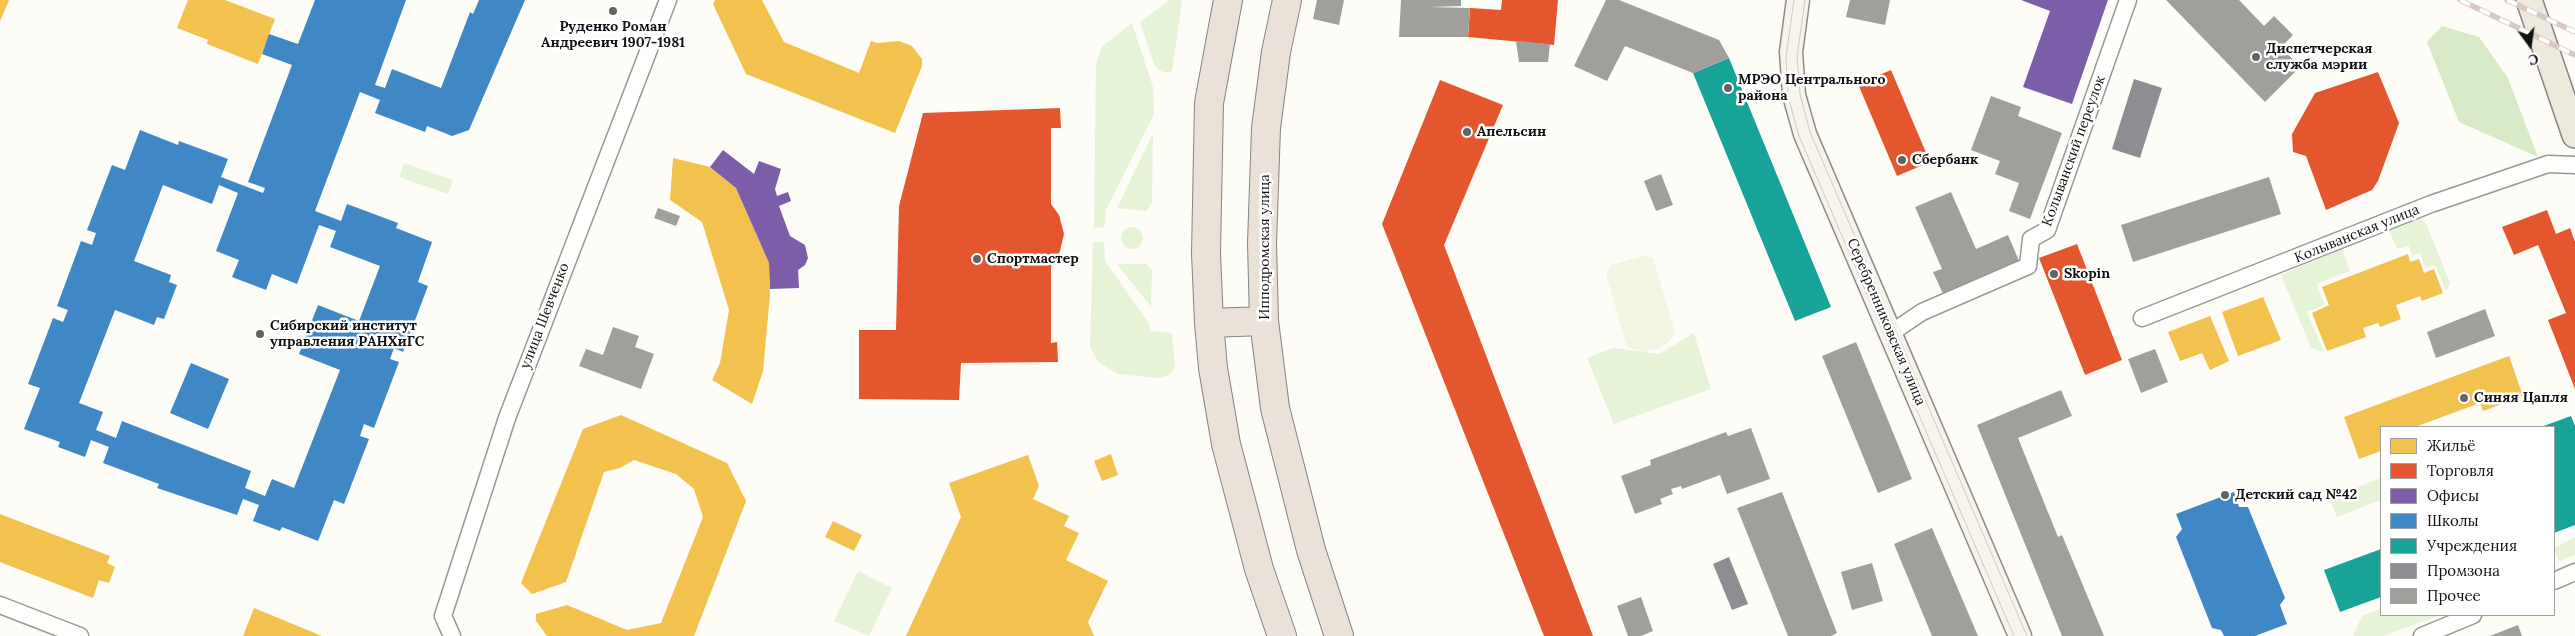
<!DOCTYPE html>
<html>
<head>
<meta charset="utf-8">
<style>
  body { margin:0 }
  #map { position:relative; width:2575px; height:636px; overflow:hidden; background:#fdfcf7; font-family:Lora,serif }
  canvas { display:block }
  .legend { position:absolute; left:2380px; top:426px; width:175px; height:190px; box-sizing:border-box; background:#fff; border:1px solid #a0a0a0; margin:0; padding:6px 9px; list-style:none; font-size:15px; color:#111 }
  .legend li { display:flex; align-items:center; gap:10px; height:25px }
  .legend b { width:25px; border:1px solid #a0a0a0 }
  .north { position:absolute; left:2505px; top:20px; width:50px; height:50px; -webkit-text-stroke:4px #fff; paint-order:stroke; rotate:166deg; font-size:14px; font-weight:700; line-height:20px; text-align:center; color:#111 }
  .north::after { content:''; display:block; margin:auto; width:18px; height:22px; background:#111; clip-path:polygon(50% 0,100% 100%,50% 72%,0 100%) }
</style>
</head>
<body>
<div id="map">
<canvas width="2575" height="636"></canvas>
<ul class="legend">
<li><b style="height:14px;background:#f2c14e"></b>Жильё</li>
<li><b style="height:14px;background:#e4572e"></b>Торговля</li>
<li><b style="height:14px;background:#7b5ea7"></b>Офисы</li>
<li><b style="height:14px;background:#3f88c5"></b>Школы</li>
<li><b style="height:14px;background:#17a398"></b>Учреждения</li>
<li><b style="height:14px;background:#8d8d92"></b>Промзона</li>
<li><b style="height:14px;background:#a19f9c"></b>Прочее</li>
</ul>
<div class="north">С</div>
</div>
<script>
const c = document.querySelector('canvas').getContext('2d');
c.lineJoin = 'round';
function paint(path, color) { c.fillStyle = color; c.fill(path, 'evenodd'); }
const toPath = rows => new Path2D(rows.map(r => 'M' + r).join(''));
function trace(path, color, width, dash) { c.strokeStyle = color; c.lineWidth = width; c.lineCap = dash ? 'butt' : 'round'; c.setLineDash(dash || []); c.stroke(path); }
function write(font, color, halo, rows, align = 'center') {
  c.font = font + ' Lora,serif'; c.lineWidth = 5; c.setLineDash([]); c.textBaseline = 'middle'; c.strokeStyle = halo; c.fillStyle = color; for (const [text, x, y, turn = 0] of rows) {
    c.save(); c.translate(x, y); c.rotate((+turn || 0) * Math.PI / 180); c.textAlign = isNaN(turn) ? turn : align; if (halo) c.strokeText(text, 0, 0); c.fillText(text, 0, 0); c.restore();
  }
}
const green = toPath([
  [1170,0,1182,0,1172,71,1166,73,1159,70,1154,64,1140,22],
  [1132,23,1153,87,1154,114,1106,210,1104,227,1094,228,1096,64,1102,47],
  [1153,133,1152,203,1146,211,1117,208],
  [404,163,453,180,448,194,399,177],
  [2419,218,2426,223,2450,283,2446,291,2435,265,2425,268,2420,253,2412,256,2409,246,2397,249,2389,230],
  '1121 238a11 11 0 1 1 22 0a11 11 0 1 1-22 0Z',
  [1093,242,1104,242,1105,261,1148,322,1151,331,1172,333,1175,368,1169,375,1158,378,1118,374,1098,362,1090,347],
  [2342,249,2350,271,2317,284,2324,305,2307,312,2324,352,2311,348,2281,275],
  [1117,264,1146,264,1152,270,1151,307],
  [1694,333,1711,389,1614,424,1587,358,1613,348,1659,354],
  [2381,478,2381,500,2337,517,2329,498],
  [2575,537,2575,555,2559,562,2554,548],
  [858,571,892,588,869,636,834,621],
  [2381,609,2381,615,2440,615,2383,636,2353,636,2362,616]
]);
const forest = toPath([
  [2442,26,2479,37,2508,78,2538,157,2459,122,2427,42]
]);
const pitch = toPath([
  [1643,256,1653,258,1675,333,1668,342,1657,349,1643,352,1627,347,1606,274,1611,265]
]);
const homes = toPath([
  [0,0,9,0,0,21],
  [188,0,225,0,275,19,258,64,207,44,208,40,177,28],
  [715,0,762,0,784,42,859,73,871,41,877,43,899,41,912,46,922,59,922,66,895,133,746,74,713,4],
  [673,158,710,167,736,188,769,263,770,295,763,371,752,404,712,380,720,363,729,310,702,222,670,200],
  [2408,254,2410,262,2419,259,2424,273,2434,269,2443,293,2422,301,2420,296,2396,305,2401,319,2380,327,2378,323,2363,328,2366,337,2327,351,2312,313,2329,305,2322,287],
  [2263,297,2281,340,2238,356,2222,312],
  [2210,316,2229,361,2210,370,2202,353,2180,361,2168,332],
  [2509,356,2523,396,2483,411,2480,403,2415,427,2381,427,2381,451,2359,459,2344,417],
  [621,415,727,463,746,501,694,636,547,636,536,621,536,614,567,605,627,630,661,623,703,517,694,489,676,474,634,460,620,468,604,472,566,582,532,594,521,583,583,429],
  [1111,454,1118,475,1102,481,1094,461],
  [1028,455,1039,486,1033,499,1069,516,1064,526,1079,533,1066,560,1108,581,1088,622,1094,636,906,636,961,517,949,483],
  [0,514,110,556,107,563,115,567,109,583,99,580,93,598,0,562],
  [833,521,862,535,854,551,825,537],
  [254,608,322,636,243,636]
]);
const shops = toPath([
  [1502,0,1558,0,1554,45,1468,37,1470,8,1501,10],
  [1891,70,1930,162,1897,176,1858,84],
  [2378,72,2399,123,2378,181,2372,190,2326,210,2306,156,2293,152,2292,134,2315,93],
  [1440,80,1503,105,1444,245,1593,636,1544,636,1382,224],
  [1060,108,1061,128,1051,128,1051,204,1059,215,1064,234,1060,251,1051,267,1051,343,1057,342,1058,362,961,363,959,400,859,399,859,330,896,330,899,206,923,113],
  [2547,210,2556,234,2570,228,2575,242,2575,389,2548,320,2566,313,2538,245,2514,255,2502,227],
  [2077,244,2122,360,2085,375,2039,258]
]);
const offices = toPath([
  [2021,0,2108,0,2072,104,2023,87,2050,11],
  [723,150,754,174,759,161,781,169,775,189,777,196,788,192,791,201,779,206,790,236,805,245,808,258,805,265,798,270,799,288,770,289,769,263,736,188,710,167]
]);
const schools = toPath([
  [315,0,406,0,375,85,385,88,392,69,441,88,470,12,473,14,479,0,525,0,469,130,452,136,427,126,425,132,375,113,380,100,360,92,315,211,341,221,347,204,398,223,396,228,432,242,418,282,428,286,403,352,394,348,390,359,399,362,374,428,364,424,360,436,369,439,344,504,334,500,318,541,282,527,280,531,253,521,259,505,243,499,237,515,157,488,159,484,103,463,109,447,91,440,85,457,58,447,60,442,24,429,40,388,28,384,53,318,63,322,68,310,57,306,81,241,92,245,96,233,87,230,112,165,125,170,140,130,178,145,179,141,228,159,221,177,263,193,265,188,248,182,292,65,262,54,269,34,298,44],
  [163,185,212,204,219,185,238,193,216,251,239,260,232,277,266,290,272,274,297,284,319,225,336,231,330,247,380,266,359,321,318,305,299,354,340,370,294,488,272,479,265,496,245,488,251,471,122,421,116,438,96,430,103,412,79,403,115,310,154,325,157,317,164,319,177,285,169,282,171,275,134,261],
  [191,363,229,379,208,429,170,413],
  [2234,492,2239,507,2248,507,2285,598,2280,605,2287,624,2255,636,2224,636,2221,630,2212,628,2176,537,2182,529,2176,514]
]);
const public = toPath([
  [1729,58,1831,307,1795,321,1693,73],
  [2571,416,2575,426,2575,525,2554,533,2554,427,2541,427],
  [2381,549,2381,597,2340,612,2324,570]
]);
const industry = toPath([
  [2134,79,2162,88,2140,158,2112,149],
  [1729,557,1748,604,1732,610,1713,564]
]);
const building = toPath([
  [1317,0,1344,0,1339,25,1313,19],
  [1401,0,1461,0,1461,6,1430,7,1470,8,1468,37,1399,37],
  [1606,0,1619,0,1719,40,1729,58,1693,73,1625,46,1607,81,1574,66],
  [1850,0,1890,0,1885,25,1846,17],
  [2166,0,2239,0,2264,26,2274,16,2293,35,2281,47,2300,67,2265,102],
  [1516,41,1550,44,1548,62,1519,62],
  [1991,96,2021,107,2018,116,2062,133,2030,219,2009,211,2019,183,1995,174,2000,161,1971,150],
  [1661,174,1673,205,1656,211,1644,181],
  [2269,177,2281,214,2133,262,2121,225],
  [1951,192,1976,249,2008,235,2020,263,1944,296,1933,272,1942,269,1915,207],
  [658,208,680,216,676,226,654,218],
  [2485,309,2495,336,2436,358,2427,332],
  [613,327,639,336,635,347,654,354,641,389,579,366,586,349,603,355],
  [1856,342,1912,479,1878,493,1822,356],
  [2155,349,2168,382,2141,393,2128,359],
  [2061,390,2072,416,2018,438,2058,537,2062,535,2104,636,2062,636,1977,425],
  [1751,428,1770,479,1727,494,1720,475,1682,489,1681,486,1671,489,1673,494,1660,499,1662,504,1635,514,1621,476,1651,465,1650,460,1726,432,1728,436],
  [1782,492,1837,633,1831,636,1788,636,1737,508],
  [1932,528,1978,636,1932,636,1894,544],
  [1872,563,1883,601,1852,610,1841,572],
  [1641,597,1653,631,1641,636,1628,636,1617,606],
  [2518,625,2522,636,2490,636]
]);
const street = toPath([
  [2142,318,2431,204,2548,164,2575,165],
  [1891,333,1922,312,2028,266,2031,239,2047,230,2128,0],
  [2554,581,2575,572],
  [0,605,80,636],
  [452,636,443,616,507,418,668,0],
  [2422,636,2473,615]
]);
const secondary = toPath([
  [1798,0,1791,52,1794,95,1805,134,2020,636]
]);
const primary = toPath([
  [2529,0,2575,135]
]);
const highway = toPath([
  [1228,0,1209,103,1206,253,1209,323,1213,368,1226,444,1259,569,1282,636],
  [1287,0,1276,52,1266,128,1262,243,1264,321,1275,408,1311,550,1339,636],
  [1209,323,1264,321]
]);
const tram = toPath([
  [1794,0,1786,57,1788,96,1799,136,2014,636],
  [1805,0,1797,57,1800,94,1810,132,2027,636]
]);
const rail = toPath([
  [2460,0,2575,55],
  [2507,0,2575,32]
]);
const markers = [
  [613,11,5,"#646362"],
  [2256,57,5,"#646362"],
  [1728,88,5,"#646362"],
  [1467,132,5,"#646362"],
  [1902,160,5,"#646362"],
  [977,259,5,"#646362"],
  [2054,274,5,"#646362"],
  [260,334,5,"#646362"],
  [2464,398,5,"#646362"],
  [2225,495,5,"#646362"]
];
const poiNames = [
  ["Руденко Роман",613,27,"center"],
  ["Андреевич 1907-1981",613,43,"center"],
  ["Диспетчерская",2266,49],
  ["служба мэрии",2266,65],
  ["МРЭО Центрального",1738,80],
  ["района",1738,96],
  ["Апельсин",1477,132],
  ["Сбербанк",1912,160],
  ["Спортмастер",987,259],
  ["Skopin",2064,274],
  ["Сибирский институт",270,326],
  ["управления РАНХиГС",270,342],
  ["Синяя Цапля",2474,398],
  ["Детский сад №42",2235,495]
];
const streetNames = [
  ["Колыванский переулок",2074,151,-70],
  ["Колыванская улица",2357,234,-22],
  ["Ипподромская улица",1265,247,-90],
  ["улица Шевченко",545,316,-69],
  ["Серебренниковская улица",1886,322,67]
];
paint(green, '#e7f3d7');
paint(forest, '#d8eac5');
paint(pitch, '#f0f6e1');
paint(homes, '#f2c14e');
paint(shops, '#e4572e');
paint(offices, '#7b5ea7');
paint(schools, '#3f88c5');
paint(public, '#17a398');
paint(industry, '#8d8d92');
paint(building, '#a19f9c');
trace(street, '#979795', 19);
trace(secondary, '#8e8d8b', 25);
trace(primary, '#858482', 28);
trace(highway, '#858482', 30);
trace(street, '#fffffe', 16);
trace(secondary, '#f6f4eb', 22);
trace(primary, '#ede9dc', 25);
trace(highway, '#eae1d8', 28);
trace(tram, '#d9c6c7', 1);
trace(rail, '#d9c6c7', 5.5);
trace(rail, '#fff', 4, [11]);
for (const [x, y, r, color] of markers) { const dot = new Path2D(); dot.arc(x, y, r, 0, 2 * Math.PI); c.fillStyle = color; c.fill(dot); trace(dot, '#fff', 2); }
write('bold 14px', '#111', '#fff', poiNames, 'left');
write('14px', '#111', '#fff', streetNames);
</script>
</body>
</html>
